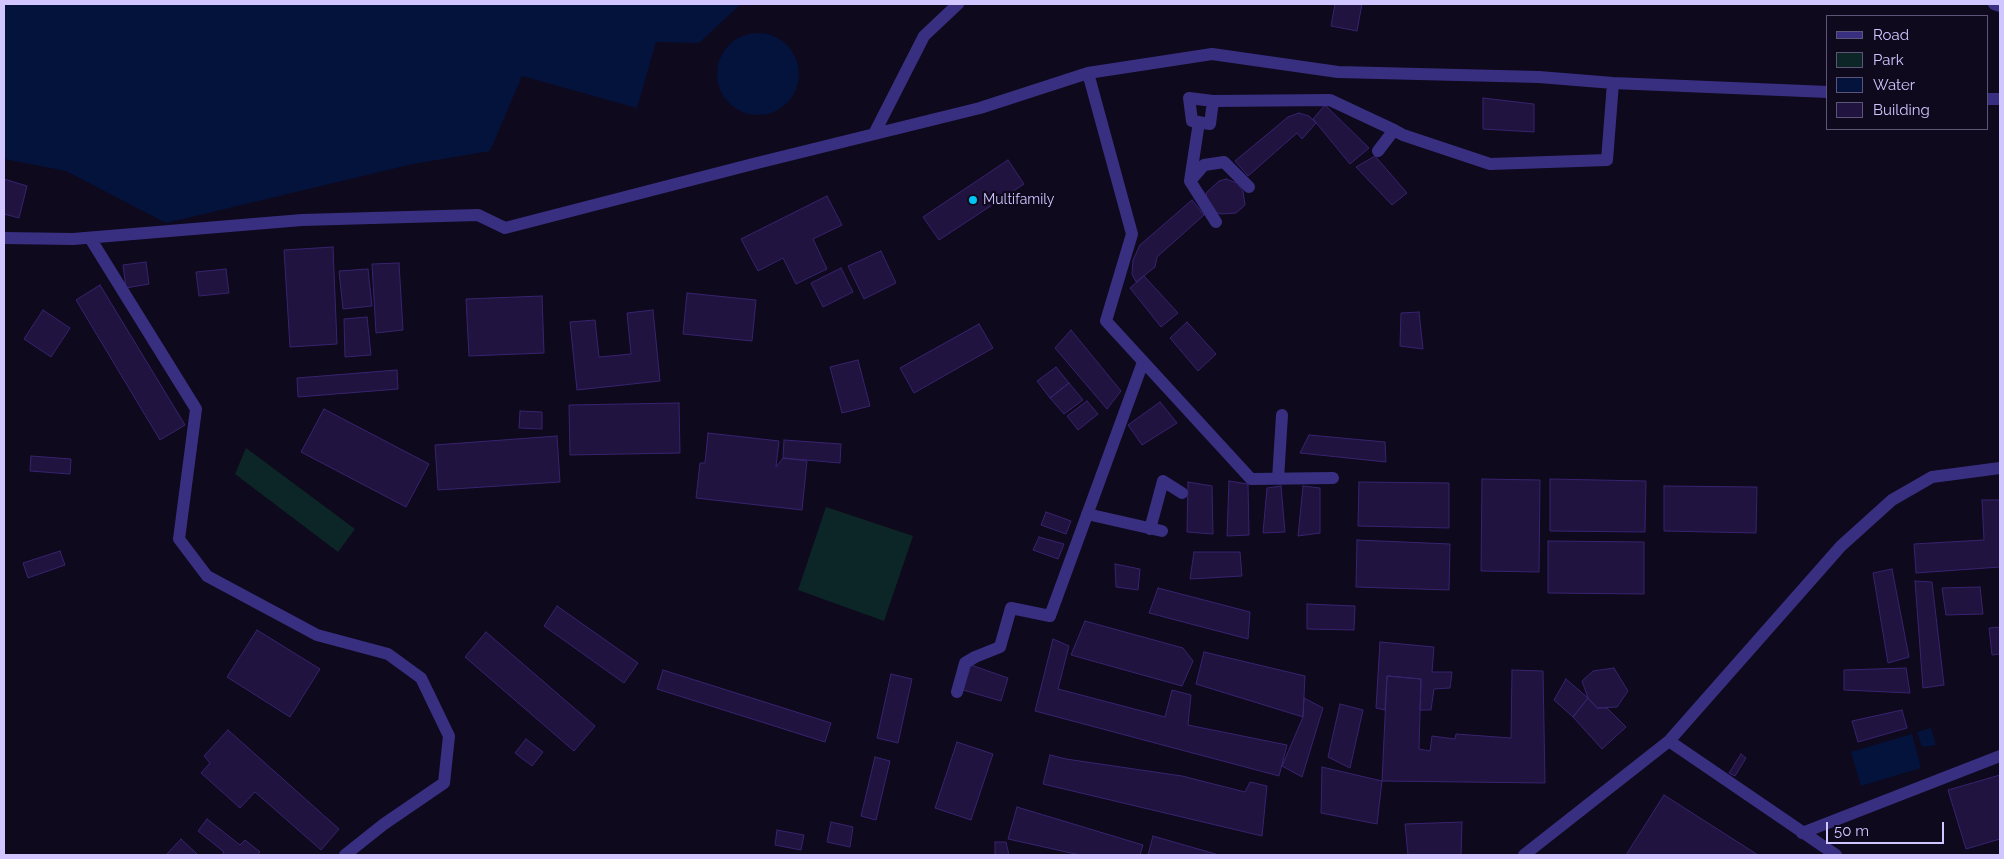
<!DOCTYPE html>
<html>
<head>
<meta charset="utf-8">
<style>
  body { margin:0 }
  #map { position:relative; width:2004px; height:859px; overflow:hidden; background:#0e091d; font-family:Raleway,sans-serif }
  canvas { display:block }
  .frame { position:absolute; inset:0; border:5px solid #d1c6ff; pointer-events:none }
  .legend { position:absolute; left:1826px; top:15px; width:162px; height:115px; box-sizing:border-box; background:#0e091d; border:1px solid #5c5577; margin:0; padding:6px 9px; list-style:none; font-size:15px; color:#d1c6ff }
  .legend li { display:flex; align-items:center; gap:10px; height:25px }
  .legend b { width:25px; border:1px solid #5c5577 }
  .scale { position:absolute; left:1826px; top:822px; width:118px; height:22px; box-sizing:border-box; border:2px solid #d1c6ff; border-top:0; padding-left:6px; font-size:15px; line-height:18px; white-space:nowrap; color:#d1c6ff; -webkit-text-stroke:4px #0e091d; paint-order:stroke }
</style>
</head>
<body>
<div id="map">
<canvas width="2004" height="859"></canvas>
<div class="frame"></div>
<ul class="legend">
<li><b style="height:6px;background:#392f81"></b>Road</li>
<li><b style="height:14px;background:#0c2628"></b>Park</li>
<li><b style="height:14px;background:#04133c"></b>Water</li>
<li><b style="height:14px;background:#201340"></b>Building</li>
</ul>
<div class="scale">50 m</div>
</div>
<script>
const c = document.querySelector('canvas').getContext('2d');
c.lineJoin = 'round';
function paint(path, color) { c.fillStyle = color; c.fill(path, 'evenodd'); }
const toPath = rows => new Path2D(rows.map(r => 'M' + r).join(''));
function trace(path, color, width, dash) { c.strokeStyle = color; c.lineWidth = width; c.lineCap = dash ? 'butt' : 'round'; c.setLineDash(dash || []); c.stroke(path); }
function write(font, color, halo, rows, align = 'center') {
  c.font = font + ' Raleway,sans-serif'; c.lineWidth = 4.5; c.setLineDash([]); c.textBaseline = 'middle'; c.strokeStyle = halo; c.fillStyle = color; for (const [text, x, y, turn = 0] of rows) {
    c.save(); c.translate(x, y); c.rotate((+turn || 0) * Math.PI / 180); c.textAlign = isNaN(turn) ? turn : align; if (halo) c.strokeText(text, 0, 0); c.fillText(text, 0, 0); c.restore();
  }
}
const green = toPath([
  [246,448,355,529,338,552,235,474],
  [826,507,913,536,884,621,798,590]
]);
const water = toPath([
  [4,4,741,4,699,43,656,42,637,108,522,76,490,151,413,164,166,223,66,171,4,159],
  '717 74a41 41 0 1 1 82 0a41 41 0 1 1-82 0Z',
  [1931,728,1936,745,1922,747,1917,732],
  [1912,734,1921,768,1861,786,1851,752]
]);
const building = toPath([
  [1335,4,1362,4,1357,31,1331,26,1335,4],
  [1483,98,1534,104,1534,132,1483,129,1483,98],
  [1325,105,1369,148,1350,164,1313,119,1325,105],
  [1299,113,1309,116,1316,123,1302,139,1297,133,1248,176,1235,161,1288,117,1299,113],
  [1375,156,1407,193,1392,205,1356,167,1375,156],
  [1008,160,1024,184,939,240,923,217,1008,160],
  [4,179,27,186,19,218,4,214,4,179],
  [1226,179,1237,183,1243,191,1245,205,1236,213,1221,214,1207,209,1206,193,1219,181,1226,179],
  [827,196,842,225,813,239,827,269,796,284,783,258,758,271,741,239,827,196],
  [1192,200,1204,215,1157,257,1155,267,1136,282,1132,274,1133,260,1140,245,1192,200],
  [333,247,337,344,290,347,284,250,333,247],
  [881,251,896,283,864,299,848,266,881,251],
  [146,262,149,284,126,288,123,265,146,262],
  [399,263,403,330,376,333,372,264,399,263],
  [841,268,853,292,823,307,811,283,841,268],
  [226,269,229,293,199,296,196,272,226,269],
  [368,269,372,306,343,309,339,271,368,269],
  [1144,276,1178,313,1161,327,1130,288,1144,276],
  [100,285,185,425,160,440,76,300,100,285],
  [687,293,756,300,752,341,683,334,687,293],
  [542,296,544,353,469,356,466,299,542,296],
  [43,310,70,328,51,357,24,339,43,310],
  [653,310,660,381,577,390,570,322,595,320,599,357,631,354,627,313,653,310],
  [1419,312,1423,349,1400,346,1401,313,1419,312],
  [367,317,371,355,345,357,344,319,367,317],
  [1187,322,1216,354,1198,371,1170,338,1187,322],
  [979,324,993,348,914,393,900,368,979,324],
  [1071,330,1121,391,1107,409,1055,348,1071,330],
  [858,360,870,406,842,413,830,367,858,360],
  [1056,367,1069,383,1050,398,1037,381,1056,367],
  [397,370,398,389,298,397,297,378,397,370],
  [1069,383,1083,400,1064,414,1050,398,1069,383],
  [1087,401,1098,414,1078,430,1067,416,1087,401],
  [1160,402,1177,423,1142,445,1128,425,1160,402],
  [679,403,680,453,570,455,569,405,679,403],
  [324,409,429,464,406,507,301,452,324,409],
  [520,411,542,412,542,429,519,428,520,411],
  [708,433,779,441,776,467,783,458,807,461,802,510,696,498,700,463,705,463,708,433],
  [1309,435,1385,442,1386,462,1300,453,1309,435],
  [557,436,560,482,438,490,435,445,557,436],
  [784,440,841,444,840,463,783,458,784,440],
  [31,456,71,459,70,474,30,471,31,456],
  [1482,479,1540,480,1539,572,1481,571,1482,479],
  [1550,479,1646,481,1645,532,1550,531,1550,479],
  [1229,481,1248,484,1249,535,1227,536,1229,481],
  [1188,482,1212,486,1213,534,1187,532,1188,482],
  [1359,482,1449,483,1449,528,1358,526,1359,482],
  [1281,486,1285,532,1263,533,1267,488,1281,486],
  [1303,486,1320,488,1320,533,1298,536,1303,486],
  [1664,486,1757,487,1756,533,1664,531,1664,486],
  [1982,500,2000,500,2000,567,1916,573,1914,544,1984,540,1982,500],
  [1046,512,1071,521,1066,534,1041,525,1046,512],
  [1039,537,1064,544,1058,559,1033,550,1039,537],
  [1357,540,1450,544,1449,590,1356,587,1357,540],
  [1548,541,1644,542,1644,594,1548,593,1548,541],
  [60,551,65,565,28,578,23,563,60,551],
  [1194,552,1240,552,1242,576,1190,579,1194,552],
  [1115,564,1140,569,1138,590,1116,587,1115,564],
  [1892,569,1909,657,1888,663,1873,573,1892,569],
  [1915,581,1932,582,1944,685,1923,688,1915,581],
  [1980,587,1983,614,1946,615,1942,588,1980,587],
  [1158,588,1250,612,1248,639,1149,613,1158,588],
  [1307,604,1355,606,1354,630,1307,629,1307,604],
  [557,606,638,663,624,683,544,626,557,606],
  [1085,621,1183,648,1193,661,1182,686,1071,655,1085,621],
  [2000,627,2000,654,1992,655,1989,628,2000,627],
  [257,630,320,669,290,717,227,677,257,630],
  [486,632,595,726,574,751,465,657,486,632],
  [1053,639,1069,646,1058,689,1165,717,1172,690,1191,695,1188,725,1287,745,1279,776,1035,711,1053,639],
  [1380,642,1434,647,1432,672,1452,672,1450,688,1434,689,1431,710,1420,710,1421,679,1387,676,1385,710,1376,708,1380,642],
  [1204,652,1305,676,1303,717,1196,684,1204,652],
  [971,665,1008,678,1001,701,963,690,971,665],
  [1614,668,1628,691,1617,707,1597,708,1588,698,1582,681,1593,671,1614,668],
  [1906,668,1910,693,1844,690,1844,670,1906,668],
  [663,670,831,723,825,742,657,689,663,670],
  [1512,670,1543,671,1545,783,1382,781,1387,676,1421,679,1419,749,1430,751,1432,736,1455,739,1456,734,1511,738,1512,670],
  [891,674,912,679,898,743,877,738,891,674],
  [1566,679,1588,698,1573,717,1554,700,1566,679],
  [1304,698,1323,708,1302,777,1282,766,1303,717,1304,698],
  [1588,698,1597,708,1607,708,1626,727,1602,749,1573,717,1588,698],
  [1340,704,1363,710,1350,768,1328,757,1340,704],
  [1902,710,1907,728,1858,742,1852,721,1902,710],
  [228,730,339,829,321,850,255,792,240,808,201,773,210,763,204,756,228,730],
  [526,739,543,752,532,766,515,753,526,739],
  [957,742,993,754,971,820,935,808,957,742],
  [1741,754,1746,758,1735,776,1729,773,1741,754],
  [1050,755,1066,759,1182,776,1245,792,1250,782,1267,786,1262,836,1043,784,1050,755],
  [875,757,890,761,876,820,861,816,875,757],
  [1322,767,1382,781,1377,824,1321,813,1322,767],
  [2000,775,2000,839,1966,849,1948,790,2000,775],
  [1664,795,1758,855,1626,855,1664,795],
  [1017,807,1143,845,1140,855,1080,855,1008,839,1017,807],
  [207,819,240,845,245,840,260,852,257,855,222,855,224,852,198,831,207,819],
  [831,822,853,827,850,847,827,842,831,822],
  [1462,822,1461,855,1408,855,1405,824,1462,822],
  [777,830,804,835,801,850,775,845,777,830],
  [1153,836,1219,855,1148,855,1153,836],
  [181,839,198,855,166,855,181,839],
  [995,842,1006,842,1009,855,995,855,995,842]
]);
const minor = toPath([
  [1994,4,2000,6],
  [1088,73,1132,234,1106,321,1251,479,1333,478],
  [1988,99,2000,99],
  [1213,101,1210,124,1192,121,1189,98,1213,101,1330,100,1394,130],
  [1199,122,1190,181,1216,222],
  [874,134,924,36,958,4],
  [1378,151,1394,130,1403,135,1490,164,1607,160,1613,83],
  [1190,181,1204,165,1224,162,1249,187],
  [4,238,73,239,302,220,478,215,505,228,753,164,980,108,1088,73,1212,54,1338,72,1539,77,1613,83,1828,92],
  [90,238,196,409,179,539,207,576,317,635,388,654,421,678,449,736,444,783,384,824,345,855],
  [1278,479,1282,415],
  [1087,514,1162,531],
  [1150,529,1163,481,1182,493],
  [957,692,965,663,975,657,1000,647,1011,608,1050,616,1143,362],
  [1669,741,1841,546,1892,500,1932,477,2000,468],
  [1802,833,2000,756],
  [1524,855,1669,741,1836,855]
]);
const markers = [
  [973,200,5,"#00c4f1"]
];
const poiNames = [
  ["Multifamily",983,200]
];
paint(green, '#0c2628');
paint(water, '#04133c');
paint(building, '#201340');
trace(building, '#38236f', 1);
trace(minor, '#392f81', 12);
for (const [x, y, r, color] of markers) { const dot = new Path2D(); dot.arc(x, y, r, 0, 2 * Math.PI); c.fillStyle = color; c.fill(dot); trace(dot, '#0e091d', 2); }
write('14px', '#d1c6ff', '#0e091d', poiNames, 'left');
</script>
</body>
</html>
